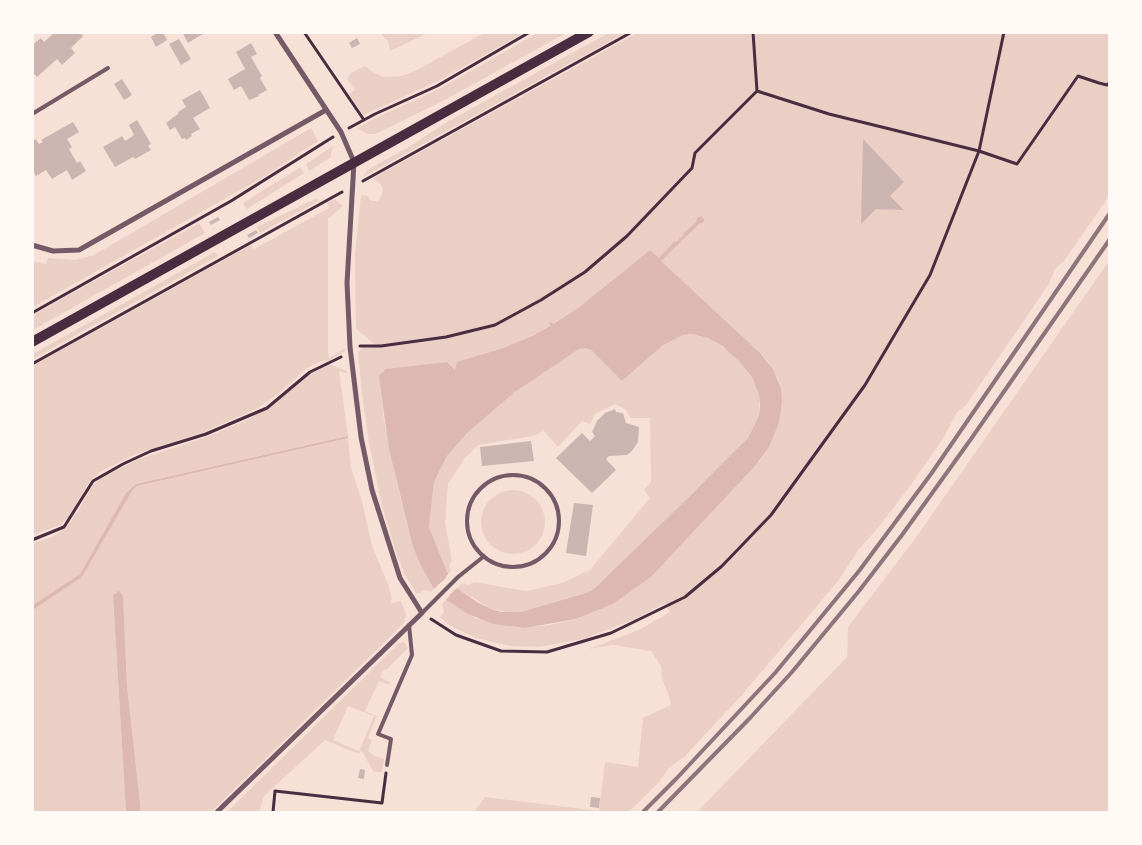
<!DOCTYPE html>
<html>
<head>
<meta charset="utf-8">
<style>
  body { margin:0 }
  #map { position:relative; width:1142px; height:845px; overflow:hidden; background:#f7e1d7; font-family:Barlow,sans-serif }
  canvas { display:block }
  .frame { position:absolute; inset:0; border:34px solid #fffaf5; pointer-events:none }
</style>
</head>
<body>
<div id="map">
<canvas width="1142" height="845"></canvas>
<div class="frame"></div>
</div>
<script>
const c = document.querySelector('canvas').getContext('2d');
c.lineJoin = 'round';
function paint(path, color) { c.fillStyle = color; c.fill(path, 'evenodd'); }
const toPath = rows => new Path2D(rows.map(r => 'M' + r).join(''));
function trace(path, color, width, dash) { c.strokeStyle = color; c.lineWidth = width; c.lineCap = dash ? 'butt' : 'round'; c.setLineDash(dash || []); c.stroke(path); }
const green = toPath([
  [539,32,566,33,441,102,375,134,367,134,357,128,378,117,441,88],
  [610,32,625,33,363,177,367,170,407,148,447,122],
  [380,33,428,33,390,51,388,41],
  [484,33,524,33,438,81,363,115,349,94,355,90,347,79,351,73,365,66,373,72,383,77,402,76,415,71],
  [637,33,1109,33,1109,196,1064,261,1055,269,1049,284,966,405,957,412,944,437,908,489,878,528,859,549,838,581,742,695,685,756,669,768,659,782,629,812,474,812,485,797,599,811,605,762,638,767,643,718,671,705,668,693,662,679,661,666,651,651,613,645,589,649,641,629,670,612,665,603,635,619,583,639,539,647,509,646,476,638,449,625,440,617,444,612,442,604,446,600,475,618,518,628,550,625,576,619,613,604,651,577,759,461,769,447,779,423,781,406,781,388,778,378,767,360,670,270,650,250,578,308,552,324,549,323,550,325,541,331,523,340,503,348,458,362,455,370,447,362,382,371,379,378,384,420,397,484,413,547,420,564,434,589,431,592,425,590,420,593,416,593,404,573,395,549,382,506,369,443,362,394,358,352,362,348,378,347,356,329,355,254,361,195,368,196,371,201,377,201,381,197,383,189,381,185,373,178],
  [311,128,318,141,267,175,33,307,33,261,46,264,48,258,75,260,94,255],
  [333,146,330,158,309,171,306,164],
  [301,167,304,173,247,209,243,203],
  [317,198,319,201,260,233,257,227],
  [335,199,343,206,328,219,328,352,329,358,345,348,345,351,330,360,322,361,307,368,278,394,256,409,204,432,136,454,100,472,89,482,72,514,66,520,60,525,33,535,32,366,251,245,254,249,329,208,327,203],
  [199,223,205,233,33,330,33,315],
  [215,252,218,256,33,359,33,354],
  [1109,261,1109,812,697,812,847,657,848,627,917,536],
  [692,334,708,338,733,354,752,377,759,395,759,416,748,438,733,454,638,547,591,591,521,612,512,613,491,609,457,588,463,583,469,585,474,582,526,591,562,583,590,570,650,498,644,490,651,482,650,418,631,418,626,410,615,404,595,414,590,424,582,421,558,447,544,431,533,436,478,445,465,458,448,484,445,523,452,560,449,566,451,571,448,574,429,527,434,482,447,456,467,433,515,392,579,349,585,348,591,350,622,381,662,346,683,335],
  [329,364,347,371,348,374,339,371,348,436,136,484,126,493,80,574,33,605,33,543,52,537,65,529,78,511,92,486,101,478,139,459,204,438,245,421,270,407,304,377,320,367],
  [348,438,351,468,362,501,372,546,388,584,392,598,391,603,401,601,406,615,404,623,211,812,141,812,127,686,123,595,120,592,116,592,113,595,126,812,33,812,33,610,82,577,132,491,137,486,142,485],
  '481 522a32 32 0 1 1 64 0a32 32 0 1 1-64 0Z',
  [404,642,408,648,386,670,384,669,380,677,390,682,389,685,379,681,365,711,377,716,368,738,372,740,368,751,375,756,384,759,382,772,374,772,361,750,359,753,353,752,325,740,264,796,259,812,227,812,399,643],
  [348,706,374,716,359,751,333,740]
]);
const water = toPath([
  [701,216,704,219,704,222,699,224,661,261,760,353,773,369,781,388,782,402,779,423,769,447,754,467,651,577,613,604,576,619,524,628,493,624,468,614,446,600,450,595,439,584,434,589,420,564,413,547,389,449,379,378,380,374,386,369,447,362,455,370,457,362,503,348,532,336,550,326,549,323,551,322,553,324,578,308,650,250,659,258,675,241,677,242,679,238,681,238,684,233,696,222,697,218],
  [692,334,708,338,722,346,739,361,752,377,759,395,760,405,759,416,748,438,690,496,598,585,591,591,582,594,521,612,501,612,491,609,477,602,457,588,446,577,448,574,429,527,434,482,447,456,467,433,515,392,579,349,585,348,591,350,622,381,662,346,683,335],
  [348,436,348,438,137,486,132,491,82,577,33,610,33,605,80,574,126,493,136,484],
  [119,591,123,595,127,686,141,812,126,812,113,595]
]);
const pier = toPath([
  [451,573,449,577,459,586,444,600,447,596,439,588,435,591,432,591]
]);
const building = toPath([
  [55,32,80,32,83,36,71,48,75,53,62,65,57,59,37,77,32,72,32,45,41,38,44,42],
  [159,32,163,32,167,40,156,47,151,37],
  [182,32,206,32,188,43],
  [357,38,360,44,352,48,349,43],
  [179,39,191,59,181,65,169,44],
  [251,43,257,54,251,57,262,76,260,78,267,90,258,95,259,96,249,100,241,86,234,90,228,79,245,69,236,52],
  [122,79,132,95,124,100,114,84],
  [200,90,210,108,193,118,200,129,191,134,192,136,186,140,185,138,182,139,175,127,170,130,166,123,179,113,178,112,186,107,182,100],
  [137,120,151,144,148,146,151,150,135,159,133,157,115,167,103,147,122,136,125,141,134,135,129,125],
  [73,122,79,132,67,139,72,147,69,149,77,163,80,161,86,171,72,180,67,170,52,179,46,170,36,176,32,170,32,141,36,139,39,144,43,142,41,140],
  [863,139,904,182,890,196,904,210,876,209,861,224],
  [218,217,220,220,211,225,209,222],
  [256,230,258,233,249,238,247,235],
  [615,409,616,412,623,413,626,423,639,427,638,442,632,451,627,455,609,456,606,459,616,470,592,493,556,458,582,433,590,441,595,436,592,432,597,421,605,413],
  [531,441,534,461,482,466,480,447],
  [574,503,593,505,586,556,566,553],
  [360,769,365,770,364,779,358,778],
  [591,797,600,798,599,808,590,807]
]);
const path = toPath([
  [304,32,364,120],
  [753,32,757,91],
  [757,91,829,114,979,151,1017,164,1078,76,1099,83,1107,85,1110,82],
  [349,128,375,114,437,86,530,32],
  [363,181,632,32],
  [32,313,231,201,333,137],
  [360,346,381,346,446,337,495,325,541,300,585,272,627,236,692,168,695,153,757,91],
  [32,364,342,192],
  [32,540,64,527,93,481,123,464,151,451,206,434,267,408,310,372,341,357],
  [431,619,456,635,501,651,547,652,611,633,685,597,722,566,771,515,865,385,930,275,979,151,1004,32],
  [273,812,275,791,382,803,386,773]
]);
const service = toPath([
  [32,114,108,68],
  '467 521a46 46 0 1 1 92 0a46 46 0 1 1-92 0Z',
  [422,613,458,577,483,557],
  [387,765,391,739,378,734,412,655,409,625]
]);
const minor = toPath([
  [32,245,53,251,79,250,326,110],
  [217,812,422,613,400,578,372,490,361,437,350,347,347,283,354,162,341,132,275,32]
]);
const secondary = toPath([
  [32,342,589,32]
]);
const rail = toPath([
  [643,812,676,779,775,673,859,571,931,474,1110,213],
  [658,812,750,718,792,672,859,591,902,535,971,439,1110,239]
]);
paint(green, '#ebcfc5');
paint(water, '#dcb8b0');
paint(pier, '#f7e1d7');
paint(building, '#ccb4b1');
trace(path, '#4a2c40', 3);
trace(service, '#755966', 4);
trace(minor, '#755966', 5);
trace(secondary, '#4a2c40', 10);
trace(rail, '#8f747c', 4);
</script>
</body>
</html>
